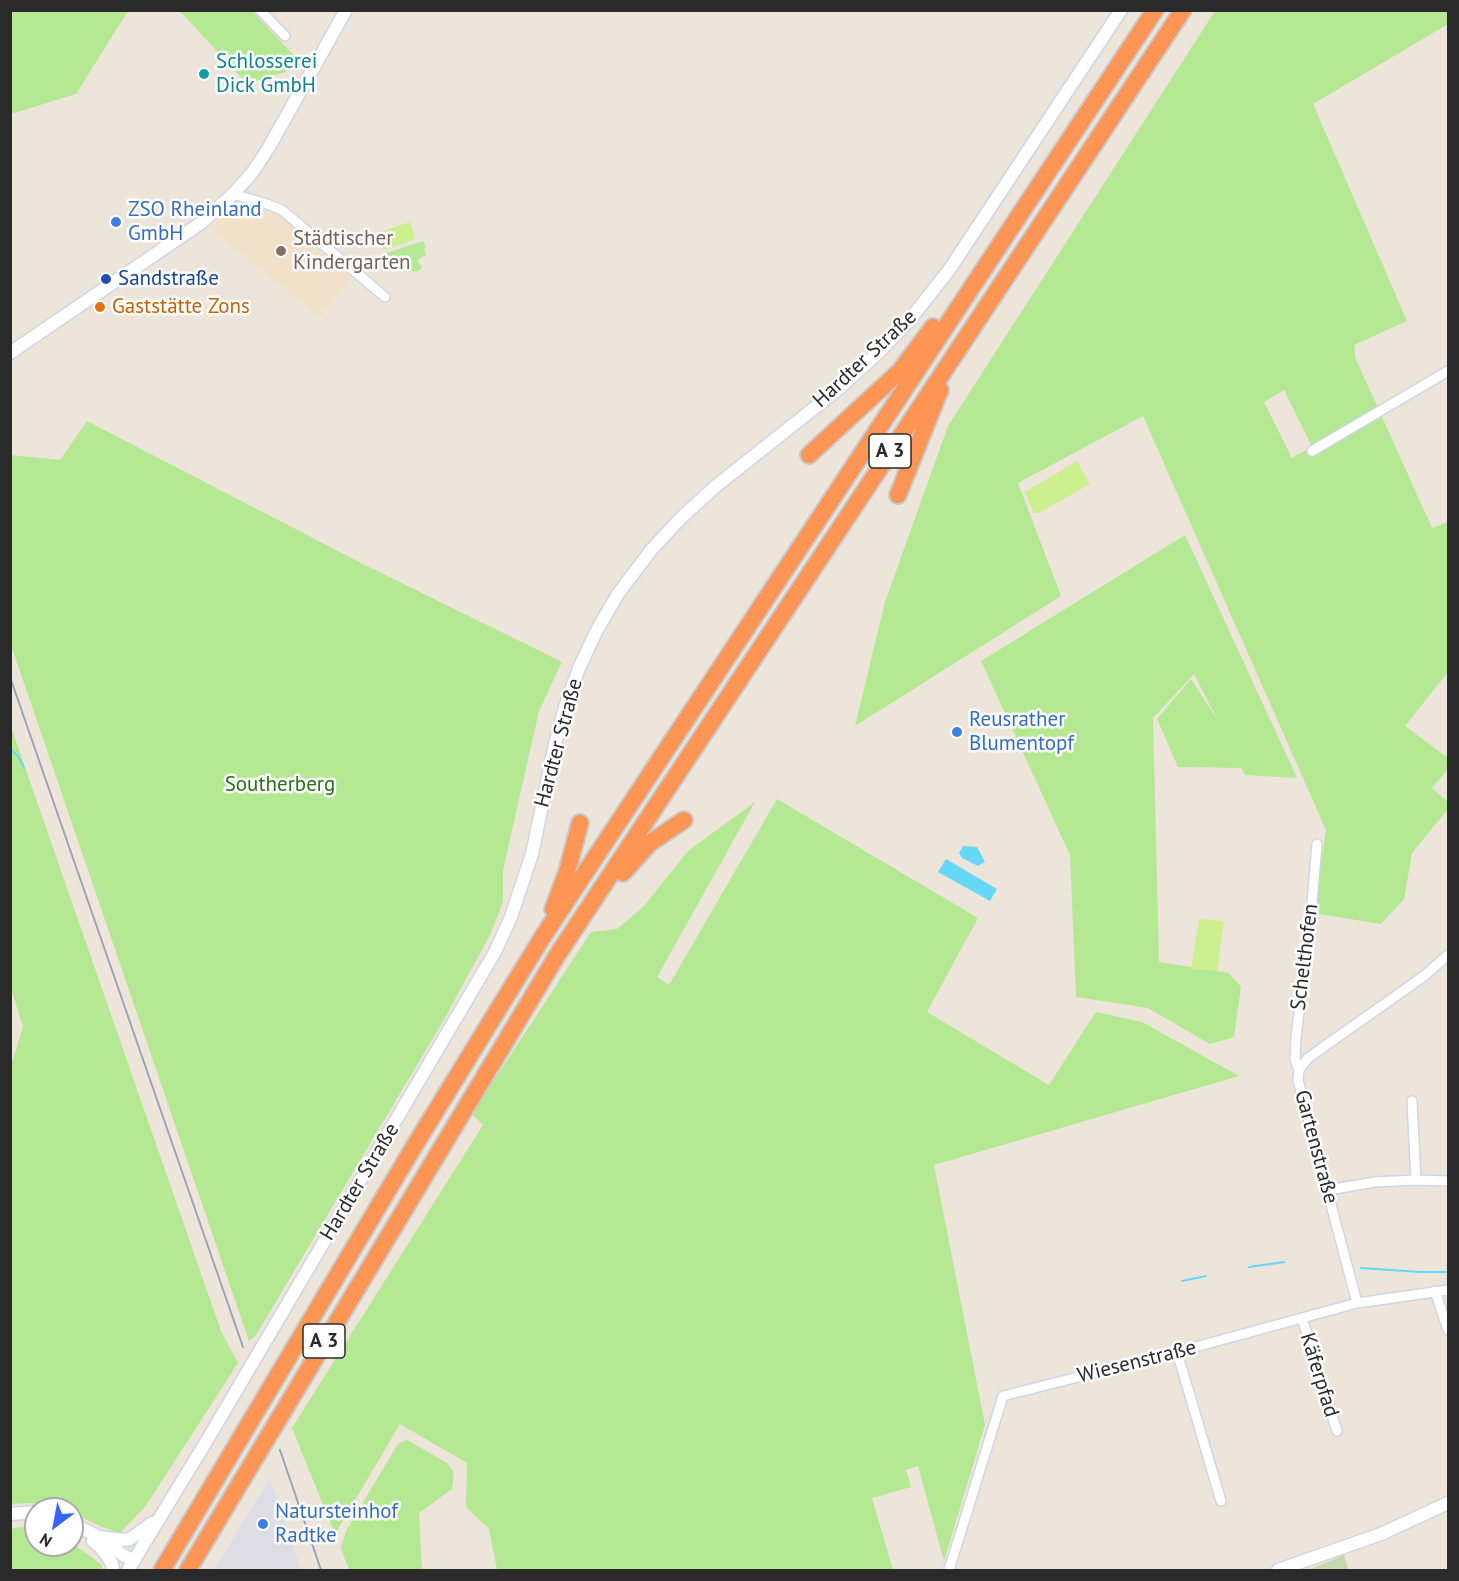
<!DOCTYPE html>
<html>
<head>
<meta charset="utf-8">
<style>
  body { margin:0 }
  #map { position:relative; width:1459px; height:1581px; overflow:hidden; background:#ede4da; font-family:"PT Sans",sans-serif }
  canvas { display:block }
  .frame { position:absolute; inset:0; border:12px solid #2a2a2a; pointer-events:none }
  .north { position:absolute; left:24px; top:1497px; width:60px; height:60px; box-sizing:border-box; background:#fff; border:2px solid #aaa; border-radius:50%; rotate:212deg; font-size:16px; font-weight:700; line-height:24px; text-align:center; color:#2a2a2a }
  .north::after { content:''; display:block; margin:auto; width:21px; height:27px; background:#3665ff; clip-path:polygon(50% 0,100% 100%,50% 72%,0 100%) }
</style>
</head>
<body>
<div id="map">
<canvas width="1459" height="1581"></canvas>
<div class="frame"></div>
<div class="north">N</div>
</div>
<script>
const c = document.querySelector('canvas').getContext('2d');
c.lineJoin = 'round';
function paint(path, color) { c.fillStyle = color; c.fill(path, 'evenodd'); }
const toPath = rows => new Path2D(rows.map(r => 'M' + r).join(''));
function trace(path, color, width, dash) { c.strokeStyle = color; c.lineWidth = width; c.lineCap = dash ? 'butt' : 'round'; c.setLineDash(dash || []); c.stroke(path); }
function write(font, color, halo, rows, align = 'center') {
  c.font = font + ' "PT Sans",sans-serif'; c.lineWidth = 5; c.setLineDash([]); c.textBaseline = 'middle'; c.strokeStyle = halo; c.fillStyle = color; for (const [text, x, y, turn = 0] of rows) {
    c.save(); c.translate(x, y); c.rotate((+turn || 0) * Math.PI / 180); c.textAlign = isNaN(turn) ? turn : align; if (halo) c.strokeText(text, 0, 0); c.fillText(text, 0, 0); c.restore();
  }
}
const industrial = toPath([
  [270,1478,301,1570,214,1570]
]);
const education = toPath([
  [236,206,278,214,354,275,320,317,209,228]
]);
const green = toPath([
  [10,11,11,10,128,11,76,94,11,114],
  [176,11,252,11,304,66,247,84,180,11],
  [1215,11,1448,11,1448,24,1313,104,1407,321,1354,345,1355,357,1432,528,1448,522,1448,672,1405,726,1448,758,1448,769,1432,788,1448,802,1448,809,1412,853,1404,899,1381,924,1313,913,1326,830,1143,416,1018,483,1061,596,855,726,885,602,948,426],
  [1284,390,1312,447,1292,458,1264,402],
  [423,241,426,248,424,249,426,255,417,260,422,268,418,271,406,272,384,254],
  [87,421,361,563,562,662,539,711,503,870,503,902,490,935,442,1023,256,1335,249,1341,11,645,11,455,60,460],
  [1185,535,1297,778,1245,775,1241,768,1178,767,1157,719,1191,679,1218,721,1194,674,1153,718,1159,962,1229,973,1241,987,1234,1037,1210,1044,1148,1008,1076,997,1070,855,981,661],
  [10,724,221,1331,238,1363,145,1507,120,1533,102,1527,72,1513,72,1509,59,1509,31,1503,11,1504,10,1069,23,1027,10,985],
  [777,799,978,918,927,1012,1049,1085,1096,1012,1142,1022,1239,1076,934,1165,985,1425,944,1561,918,1466,906,1470,911,1487,872,1498,893,1570,497,1570,489,1529,466,1507,467,1463,400,1424,335,1534,292,1428,483,1125,472,1114,591,932,617,929,644,906,688,851,755,802,657,977,669,985],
  [407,1440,447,1463,454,1473,452,1489,419,1513,422,1570,349,1570,341,1548,346,1531,398,1444],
  [20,1527,36,1528,36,1545,72,1545,72,1543,102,1565,102,1570,11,1570,11,1529]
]);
const cemetery = toPath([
  [1344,1555,1348,1570,1308,1570]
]);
const pitch = toPath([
  [410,222,415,239,384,250,378,233],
  [1077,461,1090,484,1039,513,1034,513,1025,492],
  [1199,919,1224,921,1217,971,1191,969]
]);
const water = toPath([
  [963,846,977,847,985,862,978,866,962,858,959,853],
  [946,859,997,889,990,901,938,872]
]);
const stream = toPath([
  [10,749,18,756,24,768],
  [1249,1267,1284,1262],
  [1361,1268,1420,1272,1448,1272],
  [1182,1281,1206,1276]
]);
const street = toPath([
  [260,10,285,36],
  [233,194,267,204,282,210,385,297],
  [1312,451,1448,371],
  [1299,1070,1295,1060,1296,1037,1310,926,1317,844],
  [1412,1101,1416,1180],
  [1328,1190,1375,1182,1416,1180,1448,1181],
  [1435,1291,1448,1330],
  [1357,1303,1298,1080,1299,1070,1308,1058,1424,976,1448,955],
  [1302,1318,1337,1431],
  [1177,1352,1221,1501],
  [949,1570,1003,1396,1177,1352,1357,1303,1448,1290]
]);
const secondary = toPath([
  [10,353,201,223,233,194,252,173,268,149,346,10],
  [10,1514,36,1512],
  [72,1523,99,1537,123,1555,134,1561],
  [99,1537,123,1540,130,1539,152,1523],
  [93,1541,100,1547,108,1557,112,1564,113,1570],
  [128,1570,206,1442,495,952,511,917,532,854,555,744,565,707,579,668,597,630,618,594,652,549,682,517,716,486,837,390,878,353,908,322,949,270,1121,10],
  [1278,1570,1381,1534,1448,1503]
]);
const highway = toPath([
  [809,455,900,371,933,327],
  [898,495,940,390],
  [623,873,650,843,684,820],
  [553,909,567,872,580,823],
  [162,1570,415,1145,542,938,1155,10],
  [188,1570,558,954,1183,10]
]);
const rail = toPath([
  [10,677,243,1347],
  [280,1450,321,1570]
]);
const markers = [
  [204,74,6,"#0f9aa8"],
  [116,222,6,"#3f7fe0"],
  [281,251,6,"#8d6e63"],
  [106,279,6,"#1a4fb4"],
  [100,307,6,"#e8710a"],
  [957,732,6,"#3f7fe0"],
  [263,1524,6,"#3f7fe0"]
];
const shields = [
  [890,451,42],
  [324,1341,42]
];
const shieldNames = [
  ["A 3",890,451],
  ["A 3",324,1341]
];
const cultureNames = [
  ["Schlosserei",216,62],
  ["Dick GmbH",216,86]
];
const shopNames = [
  ["ZSO Rheinland",128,210],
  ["GmbH",128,234],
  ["Reusrather",969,720],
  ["Blumentopf",969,744],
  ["Natursteinhof",275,1512],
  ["Radtke",275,1536]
];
const educationNames = [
  ["Städtischer",293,239],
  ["Kindergarten",293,263]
];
const transitNames = [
  ["Sandstraße",118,279]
];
const foodNames = [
  ["Gaststätte Zons",112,307]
];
const streetNames = [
  ["Hardter Straße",865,359,-43],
  ["Hardter Straße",559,743,-75],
  ["Schelthofen",1305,957,-83],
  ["Gartenstraße",1316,1147,75],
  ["Hardter Straße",360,1182,-59],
  ["Wiesenstraße",1137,1362,-14],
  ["Käferpfad",1319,1375,73]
];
const parkNames = [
  ["Southerberg",280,785]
];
paint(industrial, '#dedce5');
paint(education, '#f0e1c8');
paint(green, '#b4e893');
paint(cemetery, '#c6d8b0');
paint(pitch, '#cbf08d');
paint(water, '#65d8f8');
trace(stream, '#65d8f8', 2);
trace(street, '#d0d5e4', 12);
trace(secondary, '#d0d5e4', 15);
trace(highway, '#c8c8c8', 20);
trace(street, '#fff', 9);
trace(secondary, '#fff', 12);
trace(highway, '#ff9554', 16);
trace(rail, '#9da2b6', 2);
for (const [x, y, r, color] of markers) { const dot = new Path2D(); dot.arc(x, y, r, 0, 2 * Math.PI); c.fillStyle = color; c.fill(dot); trace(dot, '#fff', 2); }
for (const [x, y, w] of shields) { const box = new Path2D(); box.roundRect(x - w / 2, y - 17, w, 34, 4.5); c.fillStyle = '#fff'; c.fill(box); trace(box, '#2a2a2a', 1.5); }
write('bold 20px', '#2a2a2a', null, shieldNames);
write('21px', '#0d838f', '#fff', cultureNames, 'left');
write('21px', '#366cbe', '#fff', shopNames, 'left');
write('21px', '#785e54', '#fff', educationNames, 'left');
write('21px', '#164399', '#fff', transitNames, 'left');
write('21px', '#c56008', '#fff', foodNames, 'left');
write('21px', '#2a2a2a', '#fff', streetNames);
write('21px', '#2b6c14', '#fff', parkNames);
</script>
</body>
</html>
